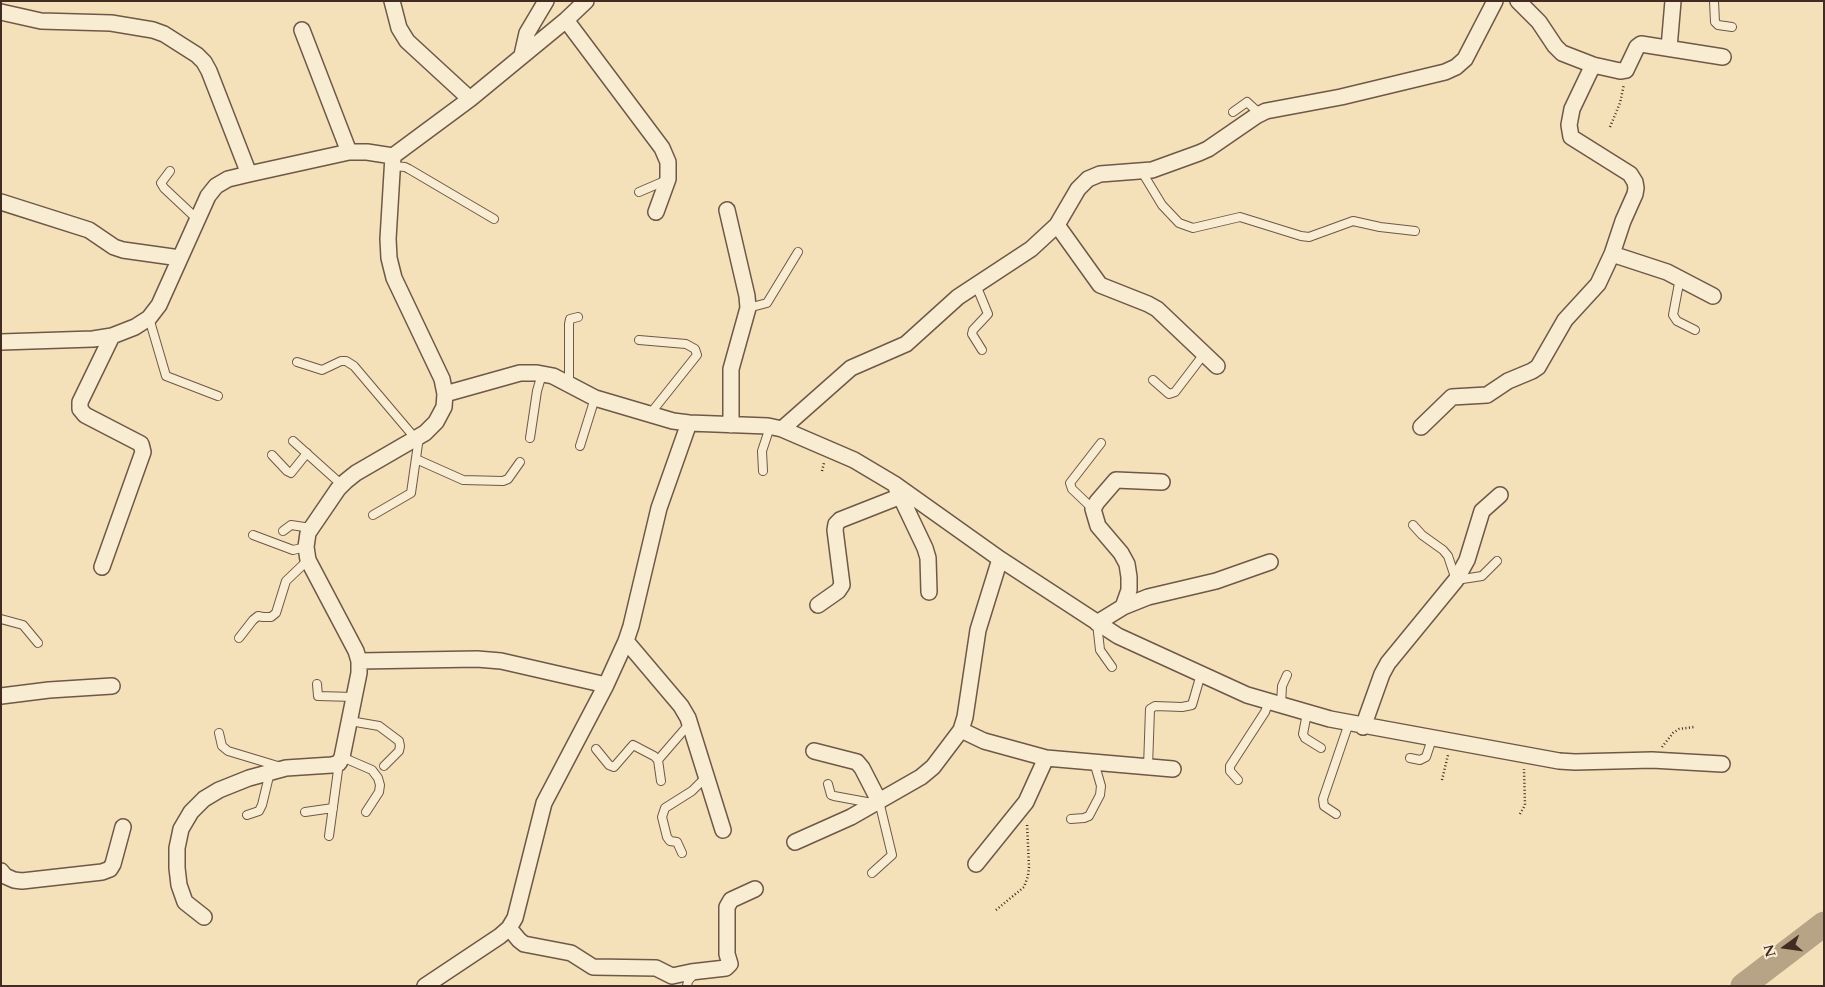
<!DOCTYPE html>
<html>
<head>
<meta charset="utf-8">
<style>
  body { margin:0 }
  #map { position:relative; width:1825px; height:987px; overflow:hidden; background:#f4e1ba; font-family:Cardo,serif }
  canvas { display:block }
  .frame { position:absolute; inset:0; border:2px solid #422b21; pointer-events:none }
  .north { position:absolute; left:1760px; top:922px; width:50px; height:50px; -webkit-text-stroke:4px #f8ecd2; paint-order:stroke; rotate:256deg; font-size:14px; font-weight:700; line-height:20px; text-align:center; color:#422b21 }
  .north::after { content:''; display:block; margin:auto; width:18px; height:22px; background:#422b21; clip-path:polygon(50% 0,100% 100%,50% 72%,0 100%) }
</style>
</head>
<body>
<div id="map">
<canvas width="1825" height="987"></canvas>
<div class="frame"></div>
<div class="north">N</div>
</div>
<script>
const c = document.querySelector('canvas').getContext('2d');
c.lineJoin = 'round';
const toPath = rows => new Path2D(rows.map(r => 'M' + r).join(''));
function trace(path, color, width, dash) { c.strokeStyle = color; c.lineWidth = width; c.lineCap = dash ? 'butt' : 'round'; c.setLineDash(dash || []); c.stroke(path); }
const river = toPath([
  [1743,986,1824,924]
]);
const path = toPath([
  [1610,127,1620,103,1624,84],
  [822,471,824,463],
  [1662,747,1673,733,1679,729,1694,727],
  [1442,780,1448,755],
  [1520,814,1525,805,1524,769],
  [996,910,1024,887,1028,876,1029,867,1027,823]
]);
const lane = toPath([
  [1714,1,1715,22,1718,25,1732,27],
  [1233,112,1247,102,1260,114],
  [393,166,405,167,409,169,494,219],
  [170,171,161,183,164,188,197,219],
  [1142,172,1162,205,1179,223,1193,228,1240,217,1301,236,1309,237,1353,221,1380,227,1415,231],
  [639,192,667,180],
  [1680,278,1673,315,1677,321,1695,330],
  [976,285,988,314,973,330,972,334,982,350],
  [748,308,767,303,798,252],
  [149,318,166,376,218,396],
  [639,340,686,344,695,349,697,355,650,414],
  [297,362,322,370,341,361,346,361,354,366,415,438],
  [1153,380,1169,394,1175,392,1204,354],
  [569,385,569,324,570,319,578,317],
  [530,438,537,391,542,374],
  [293,441,342,485],
  [580,446,595,398],
  [272,455,287,471,291,473,307,453],
  [416,459,463,480,503,481,508,479,520,462],
  [763,471,762,451,770,427],
  [1093,509,1072,489,1070,483,1101,443],
  [373,515,411,493,419,437],
  [1413,525,1422,535,1443,550,1448,556,1456,580,1482,576,1497,561],
  [283,531,291,525,311,528],
  [253,535,293,550,306,547],
  [1,619,23,625,38,643],
  [1097,623,1100,650,1112,667],
  [239,638,253,620,258,616,263,617,271,617,276,613,286,581,308,560],
  [317,684,318,696,354,697],
  [1281,705,1282,686,1287,675],
  [1307,713,1303,734,1305,738,1321,748],
  [350,721,379,726,399,741,400,746,399,751,384,766],
  [219,733,222,746,228,751,281,767],
  [596,749,609,765,614,767,633,745,654,756,658,760,661,781],
  [342,757,372,770,378,778,380,785,379,792,366,812],
  [1410,758,1420,760,1426,757,1432,739],
  [658,760,690,723],
  [1148,767,1150,709,1155,706,1182,707,1192,705,1201,674],
  [1238,780,1230,771,1230,766,1265,712,1269,701],
  [828,784,831,795,834,796,872,803],
  [305,812,333,808],
  [1336,814,1324,806,1323,799,1349,723],
  [247,815,259,811,262,805,270,772],
  [1071,819,1084,818,1089,816,1100,795,1101,786,1094,762],
  [329,836,339,763],
  [682,853,677,842,670,841,667,837,662,817,665,808,692,791,707,776],
  [872,873,892,855,879,801],
  [687,986,688,981,695,973]
]);
const street = toPath([
  [392,1,399,28,407,41,470,99],
  [1518,1,1539,22,1555,46,1562,53,1593,65,1620,71,1626,70,1637,47,1641,44,1723,57],
  [1,12,41,21,111,23,153,30,164,34,197,55,204,62,209,71,249,174],
  [566,20,662,148,668,162,668,179,656,212],
  [302,30,349,152],
  [1669,48,1673,1],
  [522,55,527,33,546,1],
  [1,202,89,230,114,247,123,250,180,258],
  [727,210,747,296,748,308,731,369,731,425],
  [1057,225,1100,285,1148,304,1157,309,1217,366],
  [1612,254,1667,272,1713,296],
  [1,342,93,339,112,336,135,327,149,318,159,305,208,196,216,186,228,179,249,174,349,152,367,152,393,156,470,99,566,20,586,1],
  [445,394,520,373,537,373,553,376,595,398,673,421,689,423,768,426,782,429,854,460,896,485,1000,559,1118,636,1247,695,1330,719,1559,761,1575,762,1652,760,1722,764],
  [1421,427,1452,397,1487,395,1508,381,1532,371,1538,367,1565,320,1598,284,1612,254,1623,221,1635,194,1636,188,1635,182,1630,174,1571,137,1569,125,1572,109,1593,65],
  [782,429,851,368,906,344,958,297,1031,249,1057,225,1078,189,1088,179,1100,174,1152,170,1199,153,1208,149,1256,116,1266,111,1341,97,1445,72,1456,67,1465,59,1495,1],
  [896,487,925,548,928,558,929,592],
  [102,567,143,452,141,444,85,415,80,409,80,402,112,336],
  [818,605,838,591,842,585,835,530,836,524,840,520,901,496],
  [1123,607,1129,590,1129,577,1127,564,1121,553,1098,526,1093,509,1097,502,1116,480,1162,482],
  [1097,623,1123,607,1148,597,1216,581,1270,562],
  [626,641,681,706,688,718,723,830],
  [359,661,477,659,501,661,606,685],
  [1,696,49,690,112,686],
  [1363,727,1382,674,1388,663,1456,580,1467,560,1482,511,1500,495],
  [961,730,984,741,1046,758,1173,769],
  [814,751,857,762,862,768,879,801],
  [795,842,851,817,921,777,933,767,961,730,965,717,978,630,1000,559],
  [976,864,1026,802,1046,758],
  [1,871,5,876,14,880,22,881,102,872,110,869,113,864,123,827],
  [204,917,185,902,179,885,177,868,177,848,181,829,191,812,204,799,219,790,249,778,286,768,332,765,339,763,342,757,359,673,359,661,356,651,308,560,306,547,308,533,338,489,346,481,356,473,425,433,436,422,444,407,445,394,442,379,394,278,389,258,388,239,393,156],
  [509,928,519,940,524,944,571,953,593,967,656,968,672,976,691,972,726,968,730,964,727,954,727,907,731,900,755,889],
  [425,986,500,936,509,928,515,918,544,803,606,685,626,641,631,626,659,508,689,423]
]);
trace(river, '#b7a386', 25);
trace(lane, '#6e5847', 10);
trace(street, '#6e5847', 18);
trace(path, '#422b21', 2.5, [1, 2.5]);
trace(lane, '#f8ecd2', 8);
trace(street, '#f8ecd2', 15);
</script>
</body>
</html>
